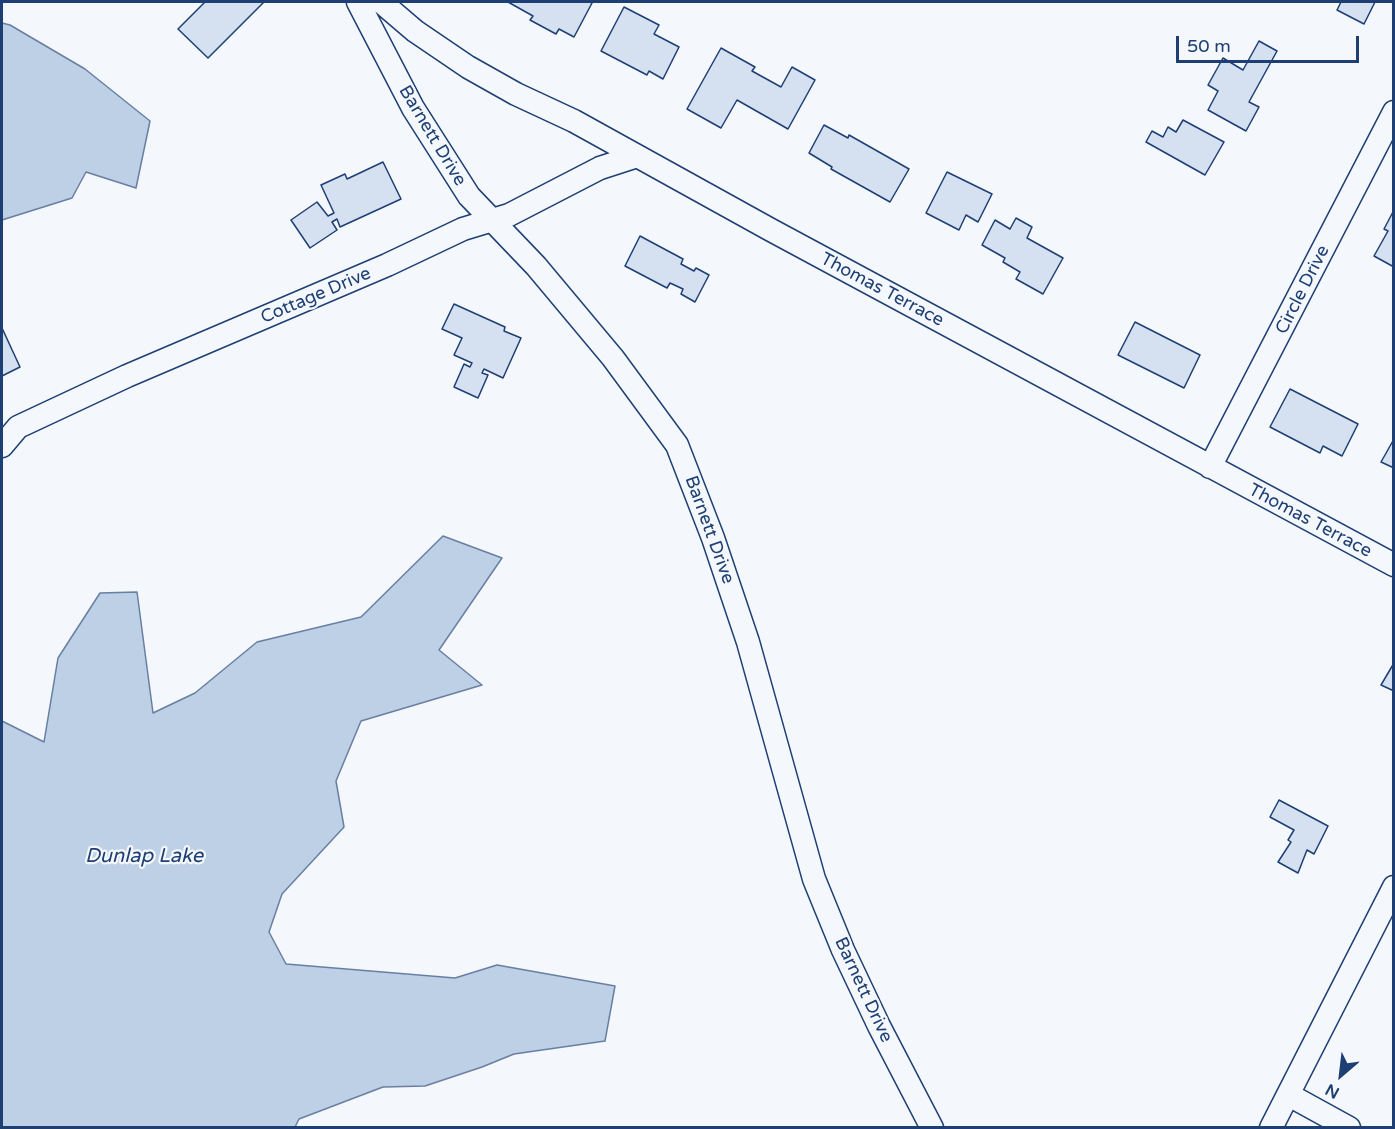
<!DOCTYPE html>
<html>
<head>
<meta charset="utf-8">
<style>
  body { margin:0 }
  #map { position:relative; width:1395px; height:1129px; overflow:hidden; background:#f4f7fb; font-family:"Varela Round",sans-serif }
  canvas { display:block }
  .frame { position:absolute; inset:0; border:3px solid #1d3f73; pointer-events:none }
  .north { position:absolute; left:1311px; top:1045px; width:60px; height:60px; -webkit-text-stroke:4px #f4f7fb; paint-order:stroke; rotate:208deg; font-size:16px; font-weight:700; line-height:24px; text-align:center; color:#1d3f73 }
  .north::after { content:''; display:block; margin:auto; width:21px; height:27px; background:#1d3f73; clip-path:polygon(50% 0,100% 100%,50% 72%,0 100%) }
  .scale { position:absolute; left:1176px; top:36px; width:183px; height:27px; box-sizing:border-box; border:3px solid #1d3f73; border-top:0; padding-left:8px; font-size:18px; line-height:21px; white-space:nowrap; color:#1d3f73; -webkit-text-stroke:4px #f4f7fb; paint-order:stroke }
</style>
</head>
<body>
<div id="map">
<canvas width="1395" height="1129"></canvas>
<div class="frame"></div>
<div class="north">N</div>
<div class="scale">50 m</div>
</div>
<script>
const c = document.querySelector('canvas').getContext('2d');
c.lineJoin = 'round';
function paint(path, color) { c.fillStyle = color; c.fill(path, 'evenodd'); }
const toPath = rows => new Path2D(rows.map(r => 'M' + r).join(''));
function trace(path, color, width, dash) { c.strokeStyle = color; c.lineWidth = width; c.lineCap = dash ? 'butt' : 'round'; c.setLineDash(dash || []); c.stroke(path); }
function write(font, color, halo, rows, align = 'center') {
  c.font = font + ' "Varela Round",sans-serif'; c.lineWidth = 4.5; c.setLineDash([]); c.textBaseline = 'middle'; c.strokeStyle = halo; c.fillStyle = color; for (const [text, x, y, turn = 0] of rows) {
    c.save(); c.translate(x, y); c.rotate((+turn || 0) * Math.PI / 180); c.textAlign = isNaN(turn) ? turn : align; if (halo) c.strokeText(text, 0, 0); c.fillText(text, 0, 0); c.restore();
  }
}
const water = toPath([
  [2,23,10,25,85,69,150,121,136,188,86,172,72,198,2,220,2,23],
  [443,536,502,558,439,650,482,685,361,721,336,781,344,827,282,894,269,932,286,964,455,978,497,965,615,986,605,1041,514,1054,482,1067,425,1086,383,1087,299,1119,295,1127,2,1127,2,721,44,742,58,658,100,593,137,592,153,713,195,693,257,642,361,617,443,536]
]);
const building = toPath([
  [205,2,264,2,208,58,178,29,205,2],
  [508,2,590,2,592,3,574,37,559,29,556,34,530,20,533,16,508,2],
  [1341,2,1375,2,1364,24,1337,10,1341,2],
  [624,7,659,25,654,34,679,47,663,79,649,71,647,75,601,51,624,7],
  [1259,41,1277,51,1249,102,1259,107,1246,131,1208,110,1218,91,1208,85,1223,58,1243,70,1259,41],
  [721,48,755,67,752,71,781,87,792,67,815,80,788,129,737,100,721,128,687,109,721,48],
  [1183,120,1224,142,1205,175,1146,142,1152,131,1163,137,1168,127,1176,132,1183,120],
  [824,125,848,138,849,135,909,169,890,202,831,169,832,167,809,153,824,125],
  [383,162,401,199,340,227,337,219,332,222,337,230,310,248,291,220,317,202,328,216,334,213,321,185,345,174,347,179,383,162],
  [947,172,992,194,978,222,966,215,959,230,926,213,947,172],
  [1394,210,1394,267,1374,256,1388,231,1384,229,1394,210],
  [1016,218,1032,227,1027,238,1063,258,1043,294,1016,279,1020,272,1003,262,1005,258,982,245,995,220,1010,229,1016,218],
  [640,236,683,259,681,264,694,271,696,268,709,275,695,302,681,294,683,289,670,283,667,288,625,266,640,236],
  [454,304,505,327,504,331,521,338,503,378,484,369,482,373,488,375,478,398,454,387,464,364,470,367,472,363,454,355,462,338,442,329,454,304],
  [1135,322,1200,355,1184,388,1118,355,1135,322],
  [2,328,20,367,2,376,2,328],
  [1290,389,1358,424,1342,456,1323,446,1320,453,1270,427,1290,389],
  [1394,439,1394,468,1381,462,1394,439],
  [1394,663,1394,691,1381,685,1394,663],
  [1279,800,1328,826,1314,854,1307,850,1298,873,1278,862,1291,842,1288,840,1294,830,1270,817,1279,800]
]);
const street = toPath([
  [358,2,413,108,469,196,536,266,613,358,677,445,713,538,748,642,814,879,843,950,879,1026,932,1128],
  [381,2,415,31,468,67,516,94,574,121,771,230,1394,565],
  [2,446,18,427,127,376,387,265,463,229,509,215,600,168,637,156],
  [1210,467,1394,112],
  [1289,1095,1349,1128],
  [1271,1128,1394,887]
]);
const streetNames = [
  ["Barnett Drive",432,136,59],
  ["Thomas Terrace",882,290,28],
  ["Circle Drive",1303,290,-63],
  ["Cottage Drive",316,296,-23],
  ["Thomas Terrace",1310,521,28],
  ["Barnett Drive",709,530,70],
  ["Barnett Drive",863,990,65]
];
const waterNames = [
  ["Dunlap Lake",144,857]
];
paint(water, '#bed0e5');
trace(water, '#687fa3', 1.5);
paint(building, '#d5e0f0');
trace(building, '#1d3f73', 1.5);
trace(street, '#1d3f73', 25);
trace(street, '#f4f7fb', 22);
write('18px', '#1d3f73', '#f4f7fb', streetNames);
write('italic 20px', '#1d3f73', '#f4f7fb', waterNames);
</script>
</body>
</html>
